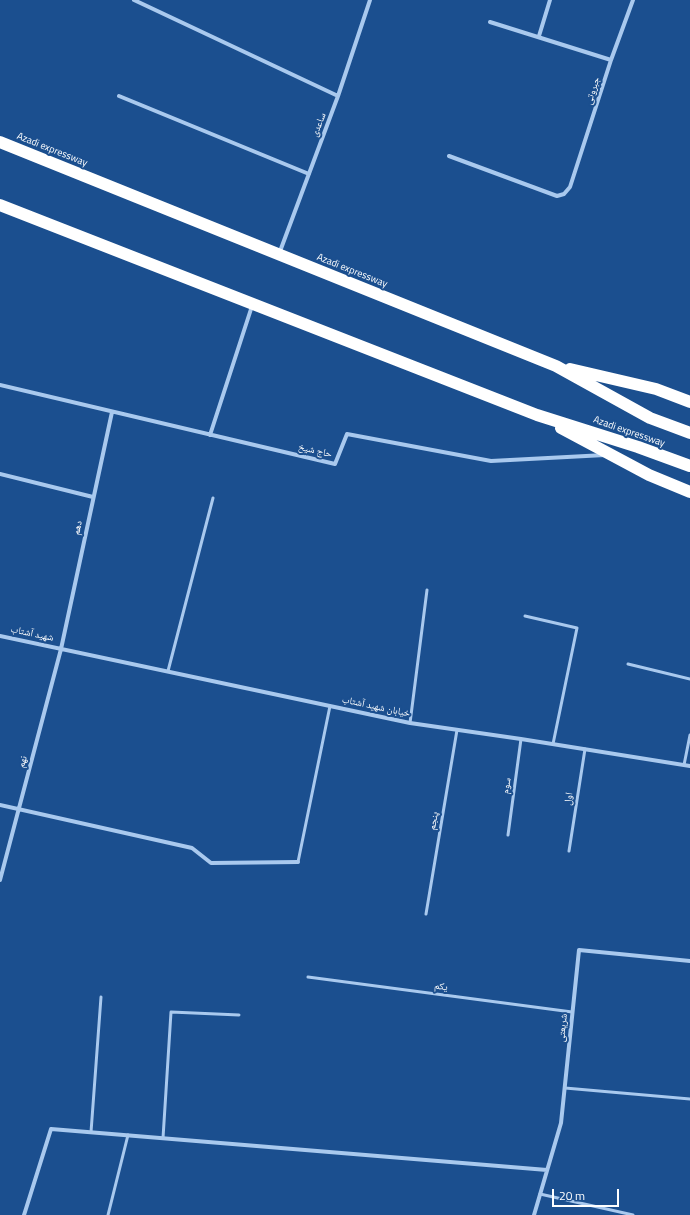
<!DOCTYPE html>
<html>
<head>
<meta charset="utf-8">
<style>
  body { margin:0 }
  #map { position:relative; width:690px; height:1215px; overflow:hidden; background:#1b4f8f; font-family:"Titillium Web",sans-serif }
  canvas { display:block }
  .scale { position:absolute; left:552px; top:1189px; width:67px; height:18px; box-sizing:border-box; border:2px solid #fff; border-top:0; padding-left:5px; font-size:12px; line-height:14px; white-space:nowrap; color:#fff; -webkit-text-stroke:3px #1b4f8f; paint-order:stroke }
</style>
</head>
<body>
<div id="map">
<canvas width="690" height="1215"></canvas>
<div class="scale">20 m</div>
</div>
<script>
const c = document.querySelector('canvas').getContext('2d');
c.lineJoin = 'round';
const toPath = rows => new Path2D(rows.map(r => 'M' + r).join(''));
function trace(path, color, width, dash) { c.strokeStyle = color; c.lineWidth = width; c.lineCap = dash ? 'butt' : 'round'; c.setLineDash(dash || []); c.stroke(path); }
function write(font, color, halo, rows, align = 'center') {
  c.font = font + ' "Titillium Web","Noto Naskh Arabic",sans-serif'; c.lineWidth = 4; c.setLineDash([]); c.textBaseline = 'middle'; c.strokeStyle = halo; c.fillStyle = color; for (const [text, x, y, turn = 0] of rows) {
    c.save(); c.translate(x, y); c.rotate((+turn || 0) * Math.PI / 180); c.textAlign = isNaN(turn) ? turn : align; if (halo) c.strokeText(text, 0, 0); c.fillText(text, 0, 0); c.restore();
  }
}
const lane = toPath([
  [525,616,577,628,553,744],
  [628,664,690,679],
  [168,671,213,498],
  [410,723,427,590],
  [684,765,690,735],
  [508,835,521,739],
  [569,851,585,749],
  [298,862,330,706],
  [426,914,457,730],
  [308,977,572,1012],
  [565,1088,690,1099],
  [91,1132,101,997],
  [163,1138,171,1012,239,1015],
  [540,1194,633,1215],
  [108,1215,128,1135]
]);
const street = toPath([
  [134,0,338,96],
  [490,22,611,60],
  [539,36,550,0],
  [119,96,309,174],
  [449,156,557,196,564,194,570,187,611,60,633,0],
  [279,254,338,96,370,0],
  [0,385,335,464,347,434,491,461,605,455],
  [210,435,252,306],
  [0,474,93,497],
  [0,636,410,723,521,739,690,766],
  [0,805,192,848,211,863,298,862],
  [0,880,61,649,112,412],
  [24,1215,51,1129,547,1170],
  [534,1215,561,1123,579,950,690,961]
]);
const highway = toPath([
  [0,142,556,366,650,418,690,433],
  [0,205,537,415,638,447,690,466],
  [570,369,656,389,690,402],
  [561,428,649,475,690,492]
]);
const streetNames = [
  ["جبروتی",593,91,-72],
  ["ساعدی",319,125,-69],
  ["Azadi expressway",52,150,22],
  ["Azadi expressway",352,271,22],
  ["Azadi expressway",629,432,19],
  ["حاج شیخ",315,451,13],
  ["دهم",78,528,-78],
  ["شهید آشتاب",32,634,12],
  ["خیابان شهید آشتاب",376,707,12],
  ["نهم",23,762,-75],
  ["سوم",507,786,-82],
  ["اول",569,799,-81],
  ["پنجم",434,821,-80],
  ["یکم",441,987,7],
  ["شریعتی",563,1028,-84]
];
trace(lane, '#a9c9ee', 3);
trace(street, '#a9c9ee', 4);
trace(highway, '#fff', 12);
write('10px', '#fff', '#1b4f8f', streetNames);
</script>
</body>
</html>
